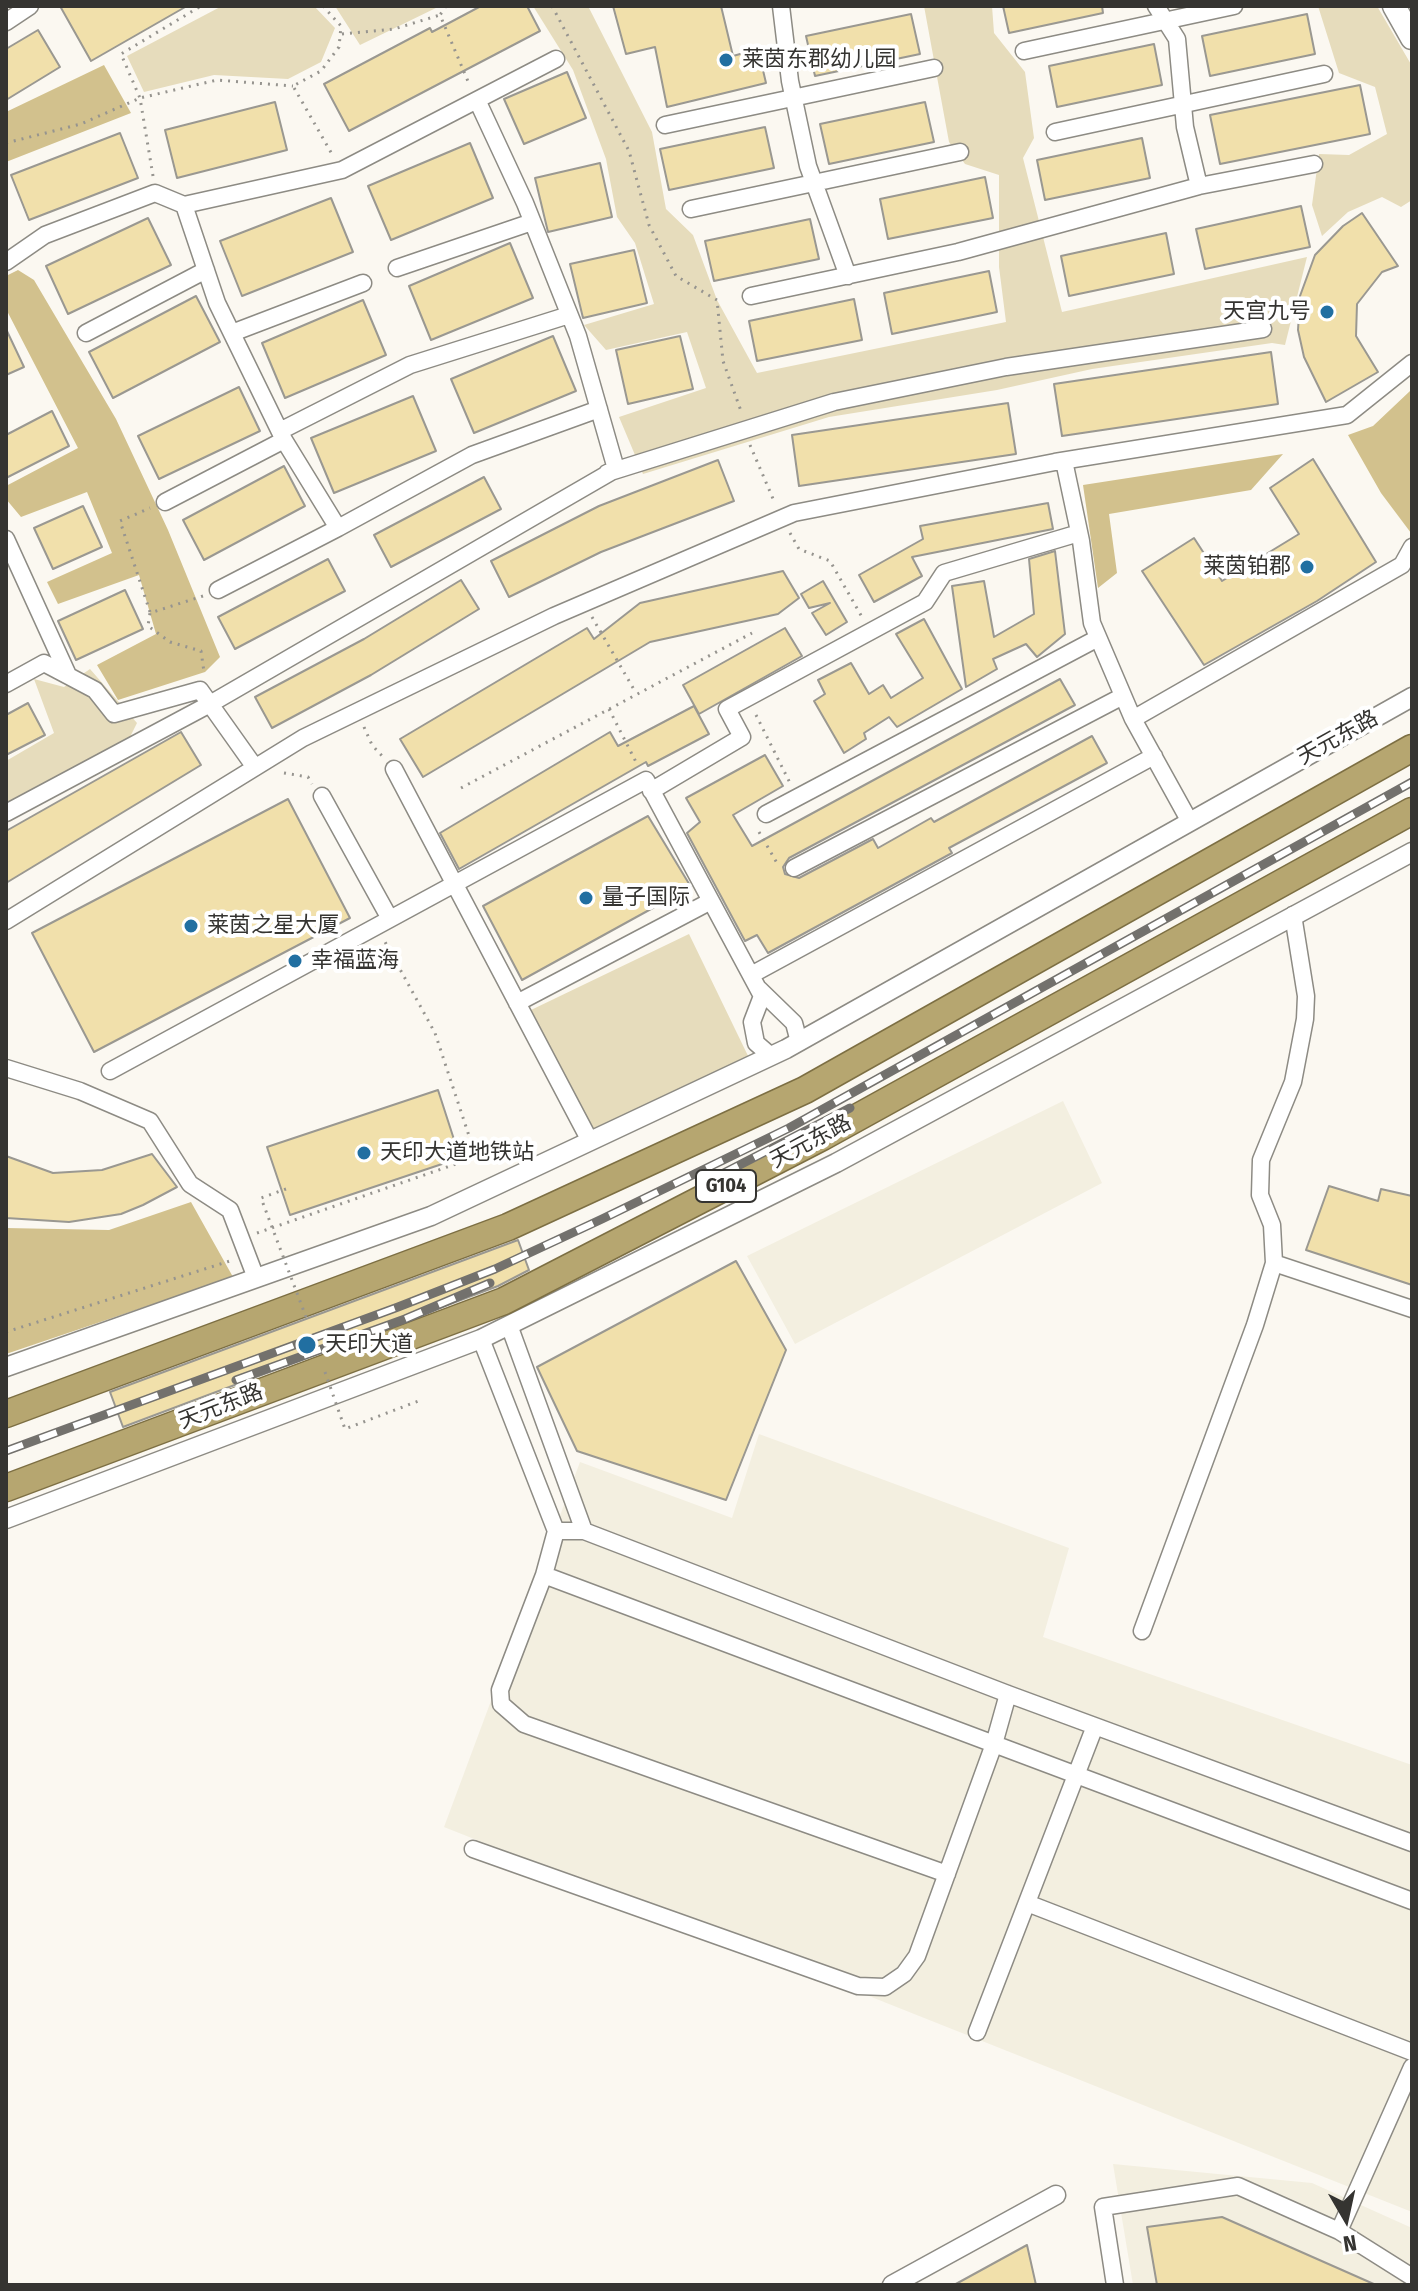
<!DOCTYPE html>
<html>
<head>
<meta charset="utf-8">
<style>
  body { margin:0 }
  #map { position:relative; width:1418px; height:2291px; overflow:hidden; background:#fbf8f1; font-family:"Fira Sans Condensed",sans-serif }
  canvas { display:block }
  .frame { position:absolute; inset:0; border:8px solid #353431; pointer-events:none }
  .north { position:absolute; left:1306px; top:2179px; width:80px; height:80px; -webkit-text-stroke:6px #fff; paint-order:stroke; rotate:171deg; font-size:22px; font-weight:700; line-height:32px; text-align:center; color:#353431 }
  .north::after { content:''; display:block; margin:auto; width:28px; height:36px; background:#353431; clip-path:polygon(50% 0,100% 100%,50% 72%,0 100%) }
</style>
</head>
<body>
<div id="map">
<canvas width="1418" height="2291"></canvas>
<div class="frame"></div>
<div class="north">N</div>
</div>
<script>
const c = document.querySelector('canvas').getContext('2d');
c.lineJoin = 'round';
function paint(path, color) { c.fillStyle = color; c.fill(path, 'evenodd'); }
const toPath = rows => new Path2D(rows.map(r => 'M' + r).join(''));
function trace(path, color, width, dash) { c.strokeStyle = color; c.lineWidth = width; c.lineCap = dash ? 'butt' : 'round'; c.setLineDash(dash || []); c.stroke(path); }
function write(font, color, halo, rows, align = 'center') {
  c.font = font + ' "Fira Sans Condensed","Noto Sans SC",sans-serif'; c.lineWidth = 8; c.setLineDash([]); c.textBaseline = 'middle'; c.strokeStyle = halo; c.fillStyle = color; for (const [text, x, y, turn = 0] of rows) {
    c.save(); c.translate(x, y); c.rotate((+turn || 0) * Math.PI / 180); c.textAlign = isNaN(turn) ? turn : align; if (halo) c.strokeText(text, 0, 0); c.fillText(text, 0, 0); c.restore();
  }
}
const built = toPath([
  [1063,1101,1102,1183,795,1344,747,1256],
  [759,1434,1069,1548,1043,1637,1412,1765,1412,2212,444,1827,580,1462,732,1518],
  [1113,2164,1312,2183,1412,2228,1412,2285,1133,2285]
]);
const green = toPath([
  [222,6,314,6,335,28,321,62,288,79,214,75,144,92,127,56],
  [335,6,440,6,360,45],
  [533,6,588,6,652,132,666,209,693,235,717,300,757,373,1006,322,999,267,999,175,965,164,949,142,924,6,992,6,994,33,1025,72,1034,138,1023,158,1062,312,1307,257,1285,345,1272,343,1092,369,997,390,829,417,643,474,619,417,706,388,687,332,606,350,584,325,654,304,635,243,617,217,606,159,573,70],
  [1318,6,1377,6,1412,66,1412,200,1401,207,1382,197,1348,212,1322,236,1312,205,1319,154,1349,155,1387,134,1375,87,1339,73],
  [90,669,137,723,127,743,6,820,6,761,54,733,34,679,64,687],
  [689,934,750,1060,591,1136,531,1010]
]);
const forest = toPath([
  [104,65,131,113,6,162,6,112],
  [18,270,34,280,116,419,168,530,220,657,205,672,118,700,97,665,156,634,139,575,58,604,47,582,112,553,87,492,21,517,6,499,6,486,78,448,6,309,6,276],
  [1410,391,1412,391,1411,533,1381,493,1348,435,1373,426],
  [1283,454,1251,490,1109,514,1117,573,1098,588,1083,485],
  [191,1202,233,1277,6,1354,6,1228,109,1230]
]);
const building = toPath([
  [60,6,187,6,91,61,60,6],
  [481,6,527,6,540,31,349,131,324,84,430,28,432,32,481,6],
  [613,6,721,6,733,56,758,49,766,83,667,107,655,47,626,54,613,6],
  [1003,6,1102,6,1103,13,1009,33,1003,6],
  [911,14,920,54,815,76,806,36,911,14],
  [1307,14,1315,54,1210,76,1202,36,1307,14],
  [38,30,60,67,6,100,6,49,38,30],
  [1154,44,1162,85,1057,107,1049,66,1154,44],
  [567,72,586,118,524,144,504,99,567,72],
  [1360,85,1370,134,1220,164,1210,115,1360,85],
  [275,102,287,150,177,178,165,130,275,102],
  [925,102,934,142,829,164,820,124,925,102],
  [765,127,774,168,669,190,660,149,765,127],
  [120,133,138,178,29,220,11,175,120,133],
  [1142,138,1150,178,1045,200,1037,160,1142,138],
  [470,143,493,198,391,240,368,186,470,143],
  [600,163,612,217,548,232,535,178,600,163],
  [985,177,993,218,888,239,880,199,985,177],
  [331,198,353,252,242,296,220,241,331,198],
  [1301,206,1310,247,1205,269,1196,229,1301,206],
  [1362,213,1398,266,1382,272,1357,304,1356,336,1378,372,1326,402,1304,357,1298,330,1300,296,1315,255,1343,226,1362,213],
  [148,218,171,265,68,314,46,266,148,218],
  [810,219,819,259,714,281,705,241,810,219],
  [1166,233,1174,274,1069,296,1061,256,1166,233],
  [510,243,533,298,431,340,409,286,510,243],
  [634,250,647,303,583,318,570,264,634,250],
  [989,271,997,312,892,334,884,293,989,271],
  [196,296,220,342,113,398,89,352,196,296],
  [854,299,862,340,757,361,749,321,854,299],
  [363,300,386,355,285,398,262,343,363,300],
  [6,329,24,367,6,375,6,329],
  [553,336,576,391,474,433,451,379,553,336],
  [680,336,693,389,628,404,616,350,680,336],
  [1271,352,1278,404,1062,436,1054,384,1271,352],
  [239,387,260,431,159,479,138,436,239,387],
  [413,396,436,451,334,493,311,438,413,396],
  [1008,403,1016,454,799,486,792,435,1008,403],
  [52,411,69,446,6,478,6,435,52,411],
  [1313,459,1376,562,1317,601,1204,665,1142,571,1194,538,1222,581,1299,534,1270,488,1313,459],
  [718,460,734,501,601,552,509,597,491,561,599,506,718,460],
  [284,466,305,506,204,560,183,520,284,466],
  [484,477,501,509,391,567,374,535,484,477],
  [1048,503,1053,529,912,557,922,576,874,602,859,575,923,539,920,526,1048,503],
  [83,506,102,547,53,569,34,528,83,506],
  [1055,551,1065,634,1037,657,1026,644,993,659,997,669,966,687,952,586,984,581,994,637,1034,614,1029,559,1055,551],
  [328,559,345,591,235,649,218,617,328,559],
  [783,571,799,598,778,614,650,642,423,777,400,739,587,628,594,639,640,603,783,571],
  [461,580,479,609,371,675,272,728,255,697,364,639,461,580],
  [823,581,847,622,826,635,812,613,830,603,809,608,801,594,823,581],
  [125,590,143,629,76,660,58,621,125,590],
  [924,619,962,689,897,727,889,717,864,733,866,739,844,753,814,701,825,694,818,680,851,663,869,694,883,685,891,698,923,678,896,634,924,619],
  [785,628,802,656,699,714,683,685,785,628],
  [1060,679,1075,705,789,858,783,867,785,874,799,878,873,839,878,848,931,818,934,822,1092,736,1107,763,949,848,952,853,768,953,757,935,745,941,687,833,700,822,686,798,765,755,783,786,733,815,752,846,1060,679],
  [28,703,45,735,6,755,6,715,28,703],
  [694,706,709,734,648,766,646,762,459,869,440,833,610,732,618,746,694,706],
  [181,732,201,765,6,883,6,831,181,732],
  [288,799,350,918,94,1052,32,933,288,799],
  [648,816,691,887,522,980,483,906,648,816],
  [438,1090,460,1158,290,1215,267,1147,438,1090],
  [152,1154,177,1187,143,1205,121,1214,69,1222,6,1218,6,1156,53,1173,102,1170,152,1154],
  [1329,1186,1378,1201,1381,1189,1412,1196,1412,1285,1306,1250,1329,1186],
  [518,1240,529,1270,498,1286,123,1427,110,1392,518,1240],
  [736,1261,786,1350,726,1500,577,1451,537,1367,736,1261],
  [1222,2217,1376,2285,1157,2285,1147,2227,1222,2217],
  [1027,2245,1036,2285,954,2285,1027,2245]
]);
const path = toPath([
  [323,6,341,26,339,47,321,71,293,86,332,154],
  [446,6,440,15,470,86],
  [552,6,629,151,649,225,676,276,717,300,723,361,741,411],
  [342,34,394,29,440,15],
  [6,143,81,124,140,98,217,80,293,86],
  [153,176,140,98,121,54,201,6],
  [750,445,774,501],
  [790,533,799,549,830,561,862,617],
  [203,596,150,613,148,626,170,642,201,651,204,672],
  [150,612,120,521,150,508],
  [592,617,636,693],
  [609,709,638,766],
  [756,715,790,783],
  [364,727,372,745,383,757],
  [284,773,308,777,312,784],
  [461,788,752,633],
  [759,832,777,863],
  [257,1233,476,1157,435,1033,384,940],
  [6,1332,233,1260]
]);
const minor = toPath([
  [781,6,790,81,808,166,848,276],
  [6,22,30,6],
  [1024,51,1234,6],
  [665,125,934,68],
  [1055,132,1324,74],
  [1199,186,1314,164],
  [184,205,217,303,284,440,338,528,472,455,599,409],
  [691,209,960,152],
  [6,262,45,235,155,193,184,205,342,170,556,59],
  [397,268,532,222],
  [751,296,958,252,1199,186,1185,127,1177,39,1156,6],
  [86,333,206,270],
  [232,333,363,283],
  [280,431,410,365,569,315],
  [1064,461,1081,541,1092,623,1133,719],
  [607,473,834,402,1006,367,1263,329],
  [165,502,284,440],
  [6,539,68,675],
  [218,590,338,528],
  [6,684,44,663,95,690,114,714,200,690,254,766],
  [394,769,590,1141],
  [651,791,742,737,727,709,925,602,944,573,1079,533],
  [322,796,390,919],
  [6,813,210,704,616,469,578,336,525,203,477,100],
  [766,814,1098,638],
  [1190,822,1133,719,1402,565,1412,547],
  [794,868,1123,696],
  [6,921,303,738,554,616,794,513,1055,462,1347,415,1412,363],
  [751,975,1154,756],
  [759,989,794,1023,799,1042],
  [517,1003,711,901],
  [6,1068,80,1091,150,1121,190,1184,230,1210,256,1278],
  [110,1071,646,780,762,996,752,1022,756,1043,771,1056],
  [1274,1263,1412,1309],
  [509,1325,584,1531],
  [481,1339,556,1531,544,1575,500,1690,501,1704,524,1724,947,1874],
  [556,1531,584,1531,1008,1694,1412,1843],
  [544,1575,1412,1901],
  [1142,1631,1255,1325,1274,1263,1272,1225,1260,1195,1261,1160,1293,1082,1305,1019,1306,996,1293,915],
  [473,1849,858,1986,885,1987,904,1974,917,1956,994,1744,1008,1694],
  [1027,1903,1412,2052],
  [977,2032,1095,1726],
  [1339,2231,1412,2067],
  [1115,2285,1103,2207,1238,2186,1339,2231,1412,2277]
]);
const tertiary = toPath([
  [6,1367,431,1216,786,1049,1412,697],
  [6,1519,481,1339,836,1163,1412,852],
  [892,2285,1056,2195]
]);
const secondary = toPath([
  [1394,6,1412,38]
]);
const trunk = toPath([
  [6,1414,508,1227,805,1090,1412,748],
  [6,1488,504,1301,822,1137,1412,811]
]);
const rail = toPath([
  [722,1174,850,1108],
  [236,1380,405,1319,490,1283],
  [6,1451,398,1307,495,1269,602,1219,789,1128,1412,782]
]);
const pathBridge = toPath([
  [286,1189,261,1198,306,1317],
  [325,1372,345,1429,421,1400]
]);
const markers = [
  [726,60,8,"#216fa1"],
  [1327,312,8,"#216fa1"],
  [1307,567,8,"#216fa1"],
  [586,898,8,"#216fa1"],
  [191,926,8,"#216fa1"],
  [295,961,8,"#216fa1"],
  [364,1153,8,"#216fa1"],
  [307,1345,10,"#216fa1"]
];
const shields = [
  [726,1186,60]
];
const shieldNames = [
  ["G104",726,1186]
];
const poiNames = [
  ["莱茵东郡幼儿园",742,60],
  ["天宫九号",1311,312,"right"],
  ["莱茵铂郡",1291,567,"right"],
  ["量子国际",602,898],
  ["莱茵之星大厦",207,926],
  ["幸福蓝海",311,961],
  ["天印大道地铁站",380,1153],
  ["天印大道",325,1345]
];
const streetNames = [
  ["天元东路",1338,738,-29],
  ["天元东路",811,1142,-28],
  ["天元东路",221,1407,-21]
];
paint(built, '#f3efe0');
paint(green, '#e6dcbc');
paint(forest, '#d2c18d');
paint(building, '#f1e0ab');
trace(building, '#9a9891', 2);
trace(minor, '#8d8b84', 19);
trace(tertiary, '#8d8b84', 21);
trace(secondary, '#8d8b84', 25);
trace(trunk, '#7d6f43', 29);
trace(path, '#96948f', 3, [2, 6]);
trace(minor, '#fff', 16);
trace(tertiary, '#fff', 18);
trace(secondary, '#fff', 22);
trace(trunk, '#b6a670', 26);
trace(rail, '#73716d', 9);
trace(rail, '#fff', 6, [18]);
trace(pathBridge, '#96948f', 3, [2, 6]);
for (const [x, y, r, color] of markers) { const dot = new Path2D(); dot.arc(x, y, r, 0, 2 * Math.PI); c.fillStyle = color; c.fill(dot); trace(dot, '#fff', 3); }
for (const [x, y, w] of shields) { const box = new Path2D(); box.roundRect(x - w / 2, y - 16, w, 32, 6); c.fillStyle = '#fff'; c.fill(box); trace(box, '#353431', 2); }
write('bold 20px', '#353431', null, shieldNames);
write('22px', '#353431', '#fff', poiNames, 'left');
write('22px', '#353431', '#fff', streetNames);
</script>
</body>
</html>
